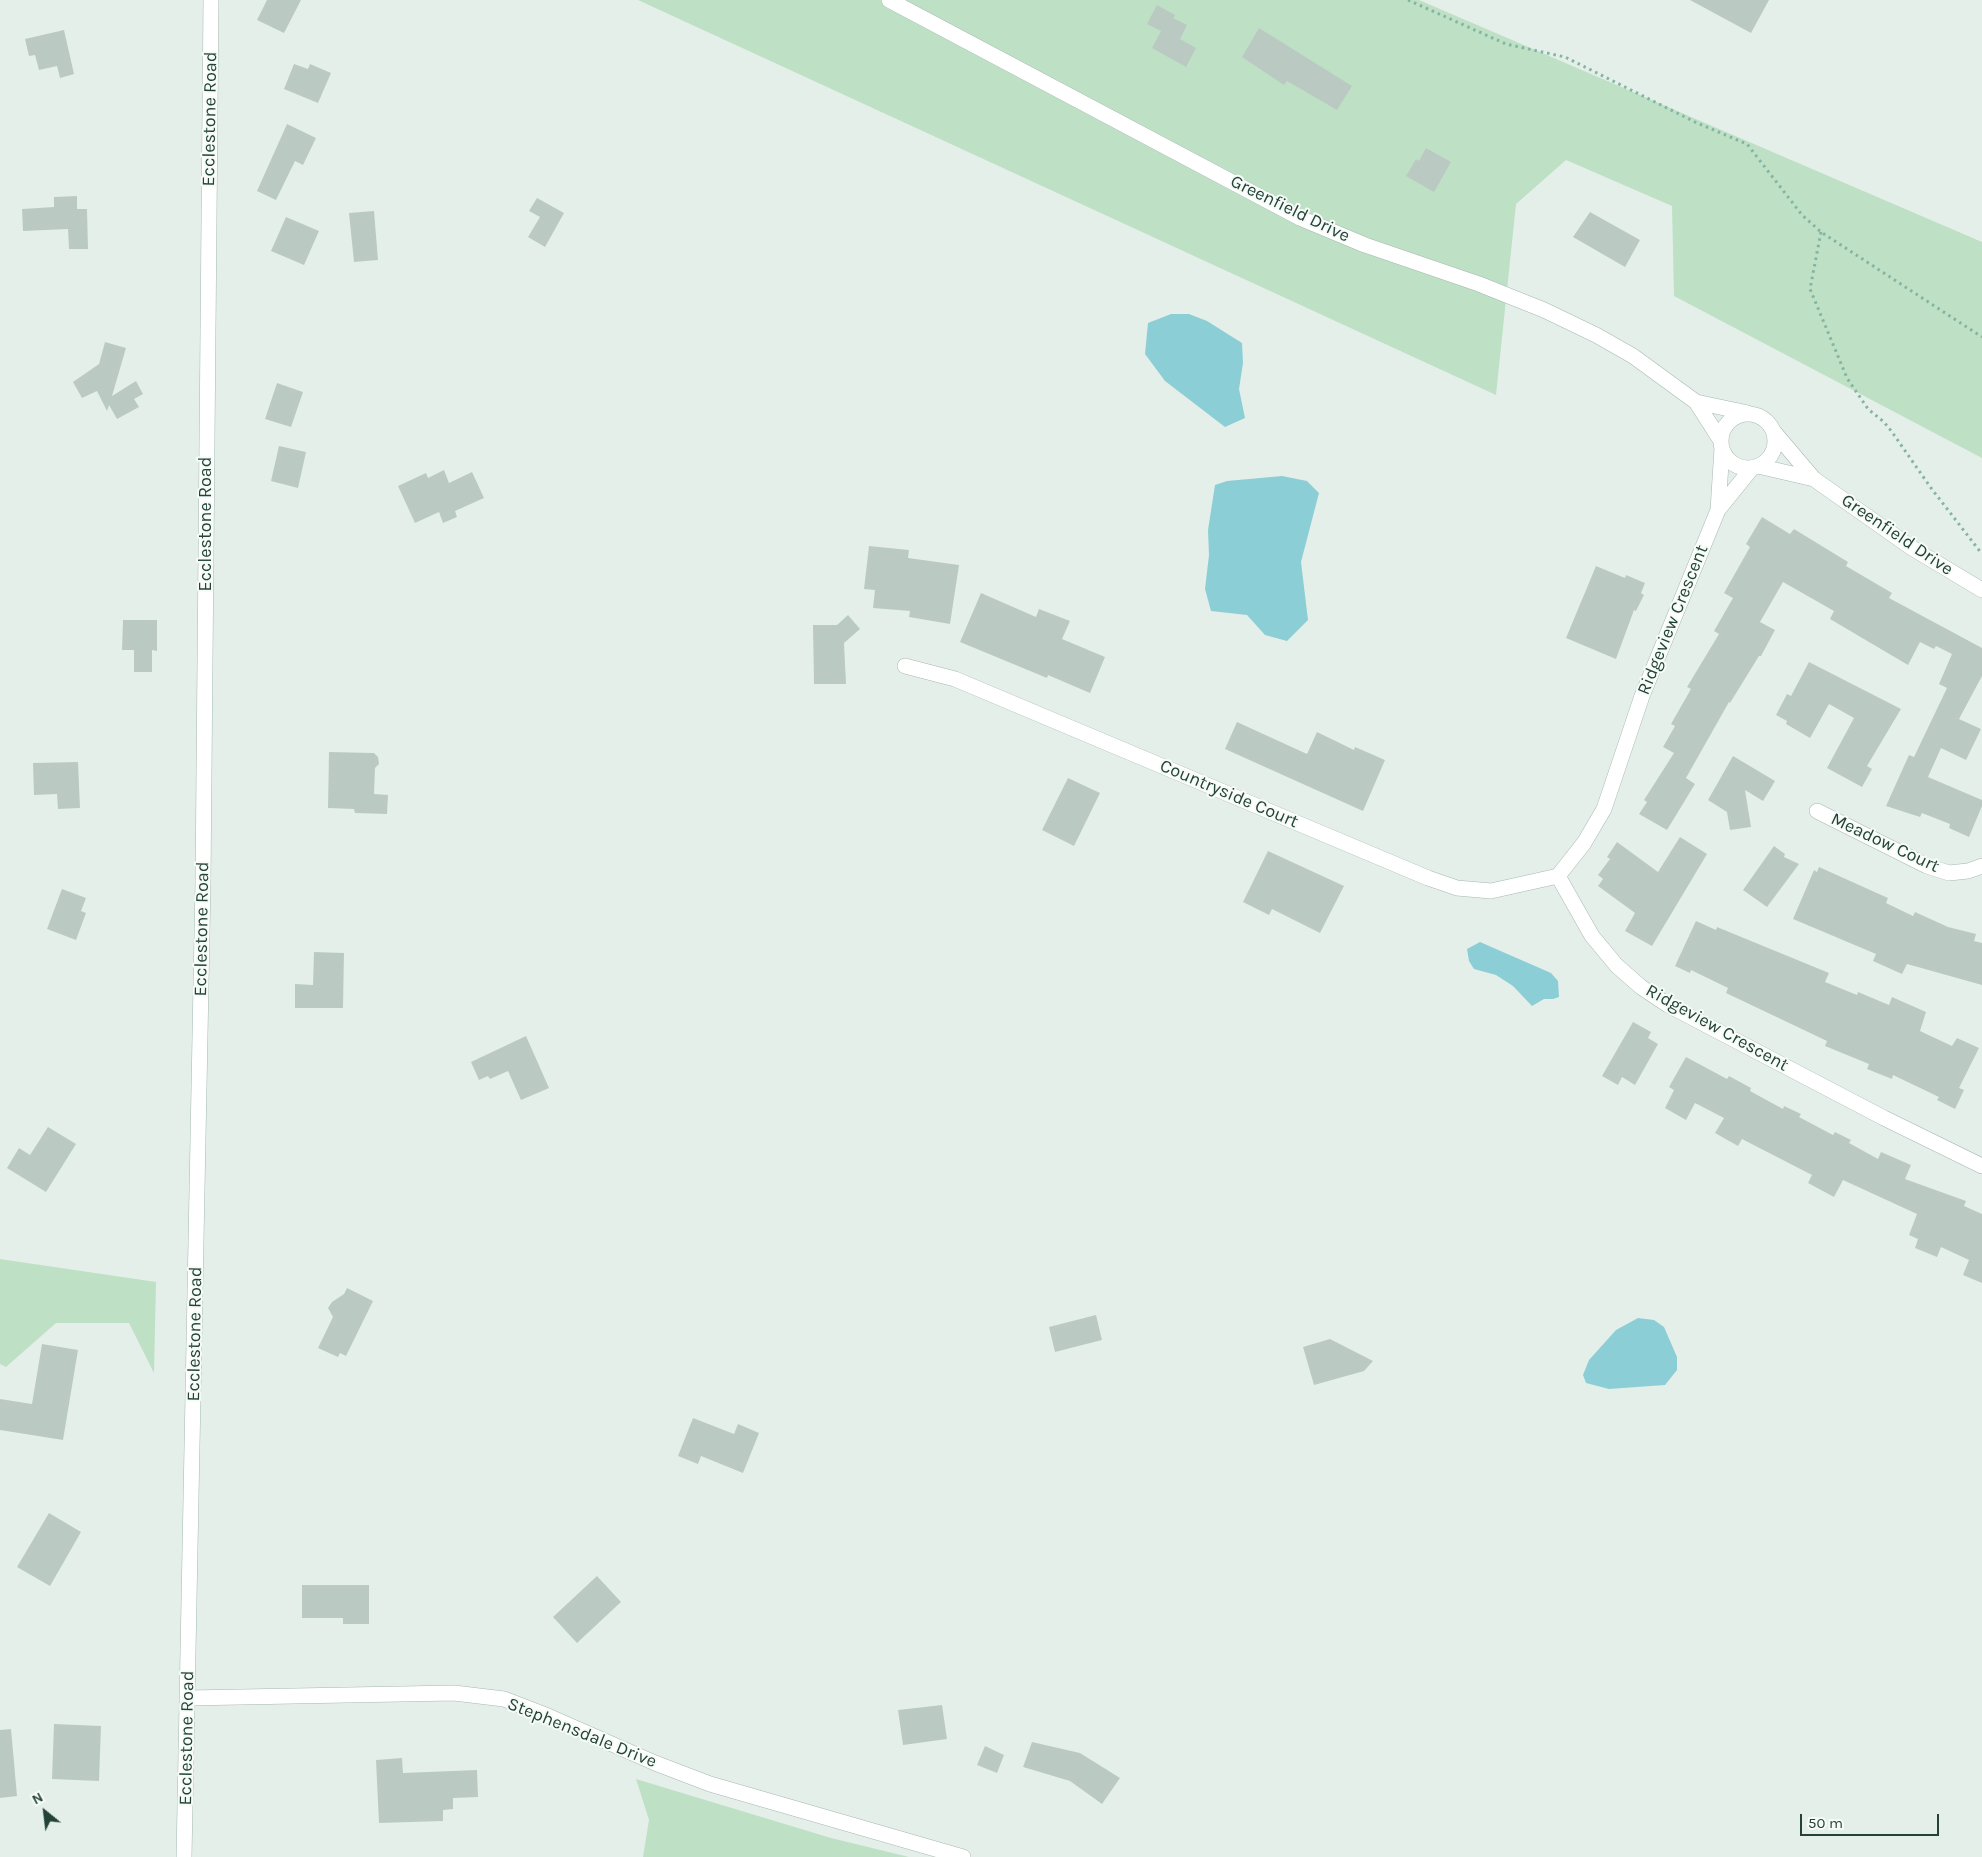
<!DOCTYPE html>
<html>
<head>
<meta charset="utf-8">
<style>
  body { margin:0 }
  #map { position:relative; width:1982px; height:1857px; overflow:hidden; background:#e5efea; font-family:Karla,sans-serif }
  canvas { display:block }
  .north { position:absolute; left:20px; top:1787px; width:50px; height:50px; -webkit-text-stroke:4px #f6fbf8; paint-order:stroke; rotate:331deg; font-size:14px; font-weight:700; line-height:20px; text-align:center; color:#234238 }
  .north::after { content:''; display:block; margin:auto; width:18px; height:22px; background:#234238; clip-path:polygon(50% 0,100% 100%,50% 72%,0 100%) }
  .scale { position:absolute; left:1800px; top:1814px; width:139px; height:22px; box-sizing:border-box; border:2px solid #234238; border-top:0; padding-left:6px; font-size:15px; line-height:18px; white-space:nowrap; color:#234238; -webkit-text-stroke:4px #f6fbf8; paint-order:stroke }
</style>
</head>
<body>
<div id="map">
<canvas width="1982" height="1857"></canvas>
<div class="north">N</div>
<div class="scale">50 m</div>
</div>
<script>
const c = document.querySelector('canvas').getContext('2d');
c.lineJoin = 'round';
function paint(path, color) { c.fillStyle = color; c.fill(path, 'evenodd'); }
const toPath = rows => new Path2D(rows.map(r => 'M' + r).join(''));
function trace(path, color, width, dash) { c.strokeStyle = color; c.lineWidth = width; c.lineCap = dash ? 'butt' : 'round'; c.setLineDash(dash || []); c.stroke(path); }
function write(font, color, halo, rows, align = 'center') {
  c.font = font + ' Karla,sans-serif'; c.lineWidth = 4; c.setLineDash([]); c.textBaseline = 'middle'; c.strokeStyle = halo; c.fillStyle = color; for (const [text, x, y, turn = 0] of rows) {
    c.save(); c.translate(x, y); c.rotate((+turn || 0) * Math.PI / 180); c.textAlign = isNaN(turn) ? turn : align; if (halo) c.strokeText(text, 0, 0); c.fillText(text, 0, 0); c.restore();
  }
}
const green = toPath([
  [638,0,1419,0,1982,242,1982,458,1674,296,1672,206,1566,160,1516,204,1496,395],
  [0,1259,156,1282,154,1373,129,1323,56,1323,6,1367,0,1364],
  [636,1779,831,1838,909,1857,643,1857,649,1820]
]);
const water = toPath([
  [1171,314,1189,314,1207,321,1242,343,1243,363,1239,389,1245,418,1225,427,1165,381,1145,354,1148,323],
  [1282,476,1307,481,1319,493,1301,562,1308,620,1287,641,1265,635,1247,615,1211,611,1205,589,1209,555,1208,530,1215,485,1227,481],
  [1480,942,1551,973,1558,981,1559,997,1553,999,1544,999,1532,1006,1513,986,1496,975,1474,969,1469,961,1467,949],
  [1638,1318,1654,1320,1664,1327,1677,1357,1677,1370,1665,1385,1609,1389,1586,1383,1583,1375,1589,1360,1616,1330]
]);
const building = toPath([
  [267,0,301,0,284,33,257,20],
  [1690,0,1769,0,1751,33],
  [1157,5,1175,15,1173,18,1187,25,1180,39,1196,48,1186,67,1152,48,1161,31,1147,24],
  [1259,28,1352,86,1337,110,1287,81,1284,85,1242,57],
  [64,30,74,74,60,78,57,66,39,70,35,55,29,56,25,39],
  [294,64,308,69,310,64,331,73,318,103,284,89],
  [287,124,316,138,303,165,295,161,276,200,257,191],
  [1426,148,1451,162,1434,192,1406,176,1416,159,1419,161],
  [77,196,77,209,87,209,88,249,69,249,68,229,23,231,22,209,54,207,54,197],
  [537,198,564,213,545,247,528,237,540,217,529,211],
  [374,211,378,260,354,262,349,213],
  [1590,212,1640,240,1625,267,1573,237],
  [286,217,319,231,304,265,271,251],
  [105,342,126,348,112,396,136,381,143,394,134,399,139,407,117,419,109,405,107,411,97,391,82,398,73,382,99,364],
  [277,383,303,392,291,427,265,419],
  [279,446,306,452,298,488,271,481],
  [444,470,449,483,472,472,484,498,455,511,457,517,443,523,439,512,415,523,398,486,426,473,428,478],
  [1762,517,1790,534,1794,529,1848,562,1846,566,1892,593,1889,598,1982,648,1982,676,1959,719,1981,729,1966,760,1941,748,1928,777,1982,800,1982,806,1969,837,1949,828,1950,824,1922,813,1920,817,1886,806,1909,755,1914,757,1947,688,1939,684,1952,654,1936,646,1934,649,1920,642,1908,665,1830,619,1834,611,1783,582,1760,622,1775,630,1761,656,1759,656,1730,703,1729,702,1686,778,1695,784,1667,830,1639,814,1647,802,1644,800,1674,753,1663,747,1675,726,1671,724,1691,689,1687,687,1719,634,1714,631,1733,598,1724,593,1750,547,1746,544],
  [869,546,909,550,908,558,959,565,950,624,909,617,910,611,873,608,875,590,864,589],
  [1596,566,1625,578,1626,575,1645,583,1641,593,1644,595,1636,611,1634,610,1616,659,1566,638],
  [981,593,1036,617,1039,609,1070,621,1062,639,1105,657,1090,693,1048,675,1047,678,960,642],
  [848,615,860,629,844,643,846,684,814,684,813,625,837,625],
  [123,620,157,620,157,651,152,650,152,672,134,672,134,650,122,650],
  [1809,662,1901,709,1867,766,1872,769,1862,787,1827,768,1854,718,1829,704,1810,738,1786,724,1787,721,1776,715,1787,694,1791,696],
  [1237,722,1307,754,1317,732,1354,750,1355,747,1385,760,1363,811,1225,749],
  [329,752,374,753,378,757,379,764,375,768,374,794,388,795,387,814,355,813,354,809,328,808],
  [1733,756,1775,781,1763,801,1745,790,1751,827,1730,830,1727,812,1708,800],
  [78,762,80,808,58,809,57,794,34,795,33,763],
  [1068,778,1100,793,1074,846,1042,830],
  [1680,837,1707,854,1652,946,1625,931,1635,913,1598,886,1603,879,1598,875,1610,859,1607,857,1617,842,1658,872],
  [1774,846,1785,854,1784,857,1799,864,1767,907,1743,890],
  [1268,851,1344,886,1320,933,1272,909,1269,915,1243,902],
  [1819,867,1888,898,1886,903,1913,916,1915,912,1948,927,1976,934,1974,941,1982,943,1982,985,1907,964,1902,974,1873,961,1876,954,1793,919,1814,870,1817,872],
  [62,889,86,898,81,911,86,913,76,940,47,929],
  [1696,921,1716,930,1717,927,1829,973,1825,982,1857,995,1858,992,1889,1005,1892,997,1926,1012,1920,1031,1952,1046,1957,1038,1979,1048,1959,1088,1964,1090,1955,1109,1937,1100,1939,1097,1893,1075,1892,1079,1867,1069,1869,1064,1825,1046,1827,1041,1726,993,1728,988,1691,970,1690,973,1675,966],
  [314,952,344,953,343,1008,295,1008,295,984,313,985],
  [1633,1022,1651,1032,1648,1038,1658,1044,1635,1085,1622,1077,1618,1085,1602,1076],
  [526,1036,549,1088,521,1100,508,1071,490,1079,488,1076,479,1080,471,1062],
  [1686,1057,1727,1079,1729,1076,1751,1088,1750,1091,1783,1109,1784,1106,1801,1114,1799,1117,1833,1135,1835,1132,1851,1140,1849,1143,1878,1159,1881,1152,1911,1165,1905,1179,1966,1201,1964,1206,1982,1214,1982,1283,1963,1275,1969,1260,1941,1247,1937,1257,1915,1248,1918,1239,1909,1235,1917,1214,1843,1180,1834,1197,1808,1183,1812,1175,1742,1139,1738,1146,1715,1133,1724,1118,1695,1103,1686,1120,1665,1108,1674,1090,1669,1087],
  [48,1127,76,1144,46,1192,7,1168,19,1148,30,1155],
  [347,1288,373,1301,346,1356,340,1353,338,1357,318,1348,333,1317,328,1308,332,1302,344,1294],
  [1096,1315,1102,1340,1055,1352,1049,1327],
  [1330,1339,1373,1361,1364,1371,1314,1385,1303,1347],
  [42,1344,78,1350,63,1440,0,1430,0,1399,32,1404],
  [693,1418,734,1434,738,1424,759,1433,743,1473,701,1456,698,1464,678,1456],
  [49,1513,81,1532,50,1586,17,1567],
  [597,1576,621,1602,577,1643,553,1617],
  [302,1585,369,1585,369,1624,343,1624,343,1618,302,1618],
  [942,1705,947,1739,903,1745,898,1710],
  [54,1724,101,1726,99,1781,52,1779],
  [11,1729,17,1796,0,1798,0,1730],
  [1032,1742,1080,1753,1120,1778,1102,1804,1070,1781,1023,1767],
  [985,1746,1004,1755,997,1773,977,1765],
  [402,1758,403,1773,477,1770,478,1797,453,1798,453,1809,443,1810,443,1821,379,1823,376,1760]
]);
const path = toPath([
  [1408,0,1506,44,1565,57,1697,123,1747,144,1802,215,1821,232,1982,337],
  [1821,232,1810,289,1847,378,1868,409,1884,422,1892,432,1931,488,1982,554]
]);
const street = toPath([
  [889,0,1300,218,1365,245,1479,284,1544,310,1596,335,1633,356,1696,402,1721,441],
  [1696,402,1748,413],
  '1721 441a27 27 0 1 1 54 0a27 27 0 1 1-54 0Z',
  [1775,433,1814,479,1912,548,1982,590],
  [1758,466,1814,479],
  [1718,510,1722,448],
  [905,666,955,679,1428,878,1457,888,1491,891,1558,876],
  [1817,811,1927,866,1949,873,1968,871,1982,866],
  [1558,876,1592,936,1617,966,1641,987,1668,1005,1884,1118,1982,1166],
  [1558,876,1584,843,1604,809,1642,696,1718,510,1752,468],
  [188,1698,454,1693,504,1699,548,1716,655,1763,710,1784,963,1857]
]);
const secondary = toPath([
  [184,1857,203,882,211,0]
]);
const streetNames = [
  ["Ecclestone Road",210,119,-89],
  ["Greenfield Drive",1290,209,26],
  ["Ecclestone Road",206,524,-90],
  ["Greenfield Drive",1897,535,34],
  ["Ridgeview Crescent",1673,620,-68],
  ["Countryside Court",1229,794,23],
  ["Meadow Court",1885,843,25],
  ["Ecclestone Road",202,929,-89],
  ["Ridgeview Crescent",1717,1028,29],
  ["Ecclestone Road",195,1334,-89],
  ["Stephensdale Drive",582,1733,22],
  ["Ecclestone Road",187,1738,-89]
];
paint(green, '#bee0c5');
paint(water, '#8cced5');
paint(building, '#bacac3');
trace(street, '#a7b8b1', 16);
trace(secondary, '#a3bbb1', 16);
trace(path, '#84b4a2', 3, [2.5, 4]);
trace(street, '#fff', 15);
trace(secondary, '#fff', 15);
write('18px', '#234238', '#f6fbf8', streetNames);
</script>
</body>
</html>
